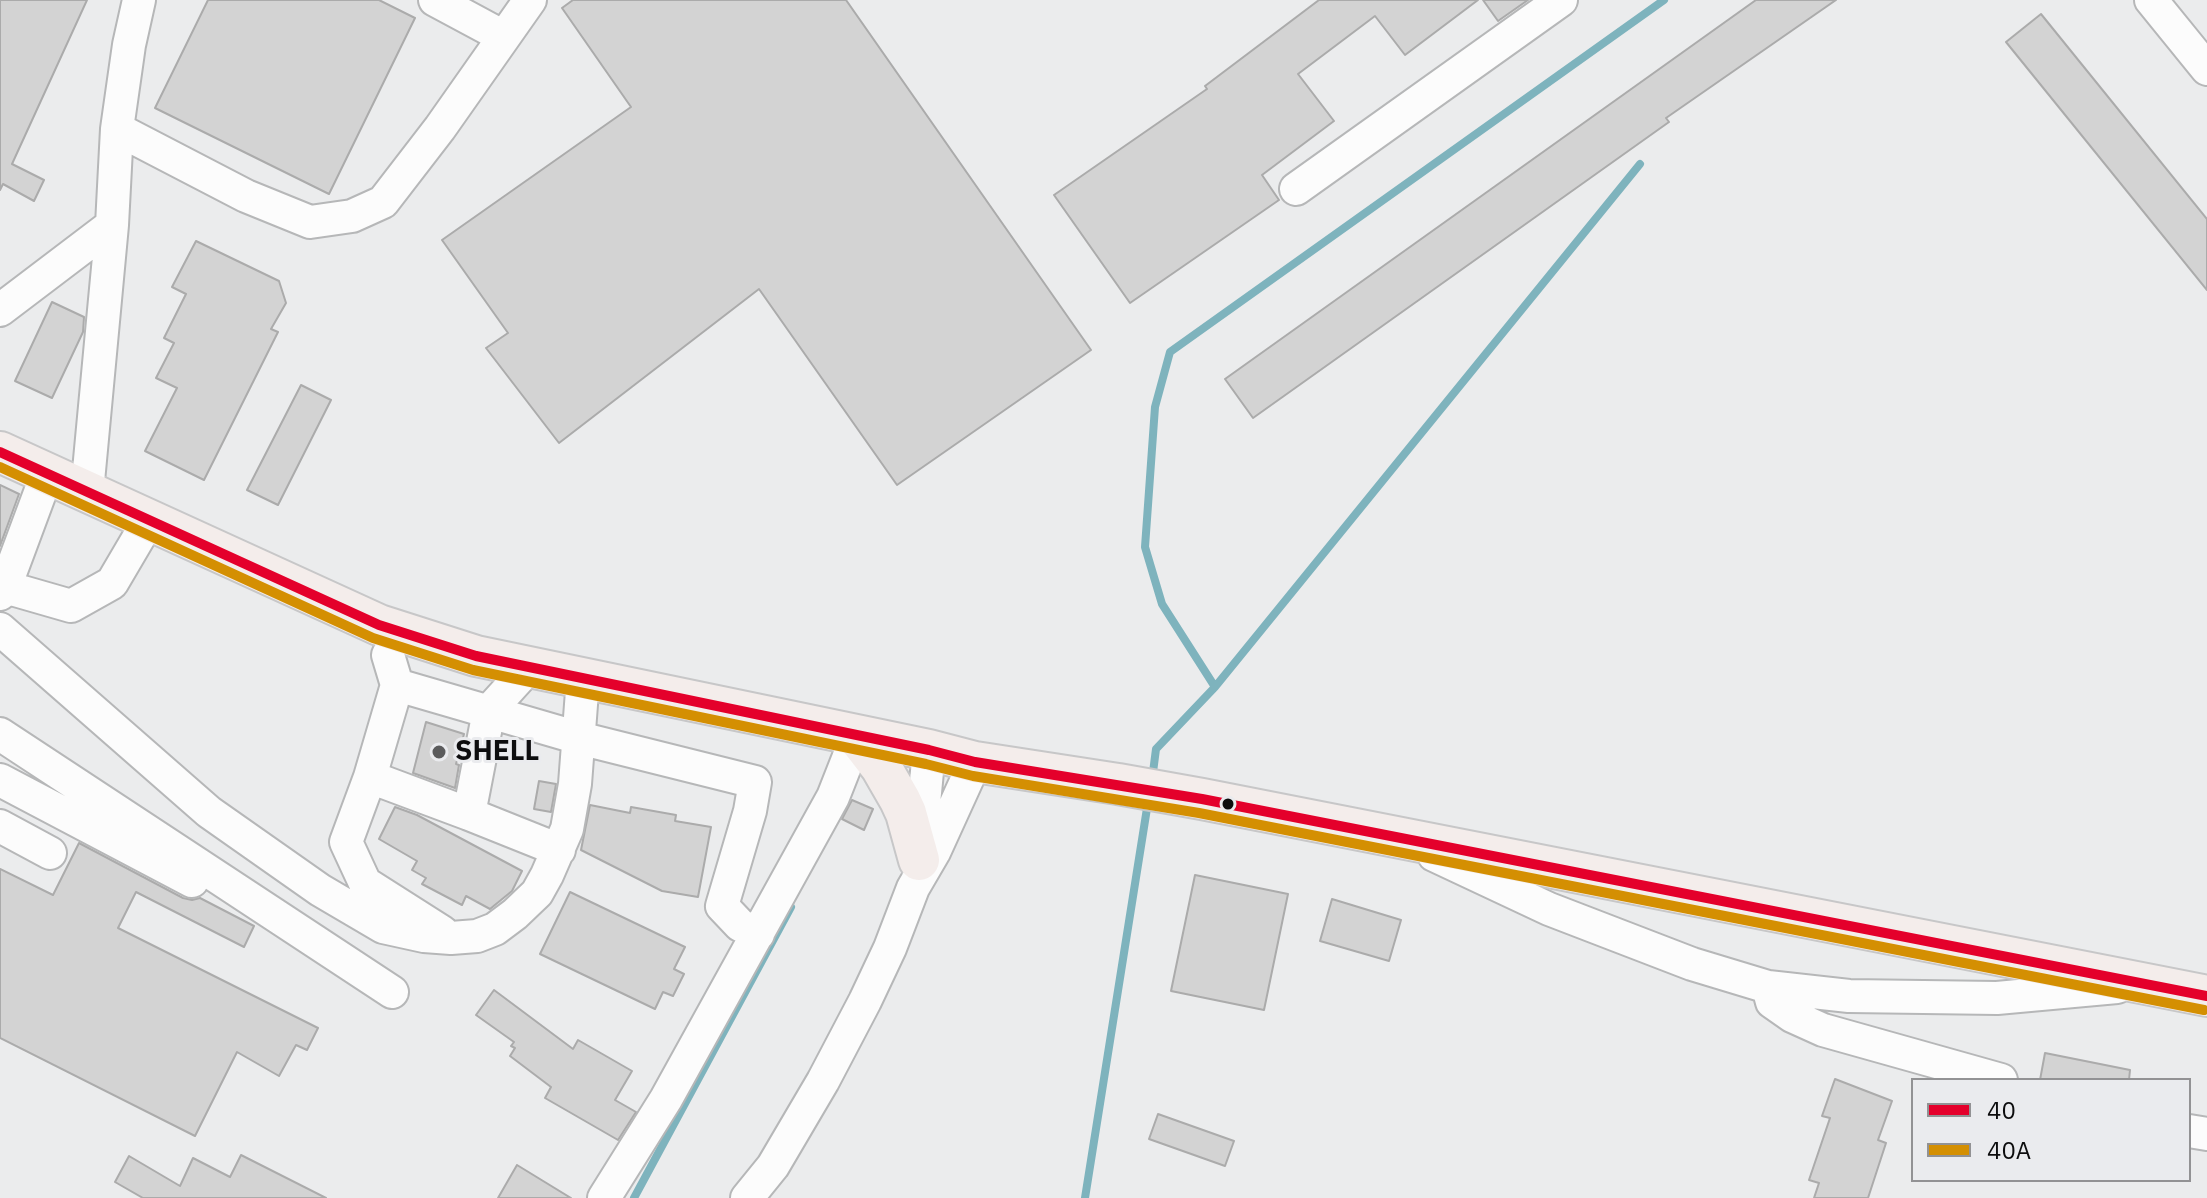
<!DOCTYPE html>
<html>
<head>
<meta charset="utf-8">
<style>
  body { margin:0 }
  #map { position:relative; width:2207px; height:1198px; overflow:hidden; background:#ebeced; font-family:"IBM Plex Sans",sans-serif }
  canvas { display:block }
  .legend { position:absolute; left:1911px; top:1078px; width:280px; height:104px; box-sizing:border-box; background:#eaebee; border:2px solid #929294; margin:0; padding:10px 14px; list-style:none; font-size:24px; color:#0d0d0e }
  .legend li { display:flex; align-items:center; gap:16px; height:40px }
  .legend b { width:40px; border:2px solid #929294 }
</style>
</head>
<body>
<div id="map">
<canvas width="2207" height="1198"></canvas>
<ul class="legend">
<li><b style="height:10px;background:#e4002b"></b>40</li>
<li><b style="height:10px;background:#d48f02"></b>40Α</li>
</ul>
</div>
<script>
const c = document.querySelector('canvas').getContext('2d');
c.lineJoin = 'round';
const toPath = rows => new Path2D(rows.map(r => 'M' + r).join(''));
function trace(path, color, width, dash) { c.strokeStyle = color; c.lineWidth = width; c.lineCap = dash ? 'butt' : 'round'; c.setLineDash(dash || []); c.stroke(path); }
function paint(path, color) { c.fillStyle = color; c.fill(path, 'evenodd'); }
function write(font, color, halo, rows, align = 'center') {
  c.font = font + ' "IBM Plex Sans",sans-serif'; c.lineWidth = 6; c.setLineDash([]); c.textBaseline = 'middle'; c.strokeStyle = halo; c.fillStyle = color; for (const [text, x, y, turn = 0] of rows) {
    c.save(); c.translate(x, y); c.rotate((+turn || 0) * Math.PI / 180); c.textAlign = isNaN(turn) ? turn : align; if (halo) c.strokeText(text, 0, 0); c.fillText(text, 0, 0); c.restore();
  }
}
const stream = toPath([
  [1215,687,1640,164],
  [1152,780,1156,749,1215,687,1162,604,1145,547,1155,407,1170,352,1664,0],
  [634,1198,791,907],
  [1085,1198,1148,802]
]);
const building = toPath([
  [0,0,87,0,12,164,44,180,34,201,3,184,0,190,0,0],
  [208,0,379,0,415,18,329,194,155,108,208,0],
  [573,0,846,0,1091,350,897,485,759,289,559,443,486,348,508,333,442,240,631,107,562,8,573,0],
  [1319,0,1478,0,1405,55,1375,16,1298,74,1334,121,1262,175,1279,200,1130,303,1054,195,1207,89,1205,86,1319,0],
  [1483,0,1528,0,1498,21,1483,0],
  [1756,0,1836,0,1666,118,1669,122,1253,418,1225,379,1756,0],
  [2041,14,2207,219,2207,290,2006,42,2041,14],
  [196,241,279,281,286,303,271,329,278,332,204,480,145,451,177,388,156,378,174,343,164,338,186,294,172,287,196,241],
  [52,302,84,317,83,332,52,398,15,381,52,302],
  [301,385,331,400,278,505,247,490,301,385],
  [0,485,19,494,0,546,0,485],
  [426,722,464,734,456,764,459,765,455,788,413,773,426,722],
  [539,781,556,784,551,812,534,809,539,781],
  [852,800,873,809,864,830,842,819,852,800],
  [590,805,630,813,631,807,676,815,675,821,711,827,698,897,662,891,581,850,590,805],
  [395,807,417,815,522,871,512,891,490,909,466,896,462,905,422,884,426,878,412,870,417,861,379,839,395,807],
  [79,843,183,898,192,900,200,898,254,926,244,947,136,892,118,928,318,1028,307,1050,296,1045,279,1076,237,1052,195,1136,0,1038,0,869,53,895,79,843],
  [1195,875,1288,894,1264,1010,1171,991,1195,875],
  [570,892,685,947,674,969,684,974,673,996,663,992,655,1009,540,954,570,892],
  [1332,899,1401,920,1389,961,1320,941,1332,899],
  [494,990,573,1049,578,1040,632,1071,615,1100,636,1112,618,1140,545,1098,551,1087,510,1056,515,1048,511,1046,514,1042,476,1015,494,990],
  [2045,1053,2130,1070,2129,1080,2040,1080,2045,1053],
  [1835,1079,1892,1101,1878,1140,1886,1143,1868,1198,1814,1198,1819,1183,1809,1180,1830,1118,1822,1116,1835,1079],
  [1158,1114,1234,1141,1225,1166,1149,1139,1158,1114],
  [241,1155,326,1198,143,1198,115,1182,129,1156,180,1186,193,1158,230,1177,241,1155],
  [517,1165,571,1198,498,1198,517,1165]
]);
const minor = toPath([
  [435,0,504,37],
  [2151,0,2207,69],
  [117,129,246,196,310,222,352,216,383,202,440,128,530,0],
  [1296,189,1561,0],
  [0,310,112,225],
  [87,492,112,225,117,129,129,45,139,0],
  [5,587,71,606,112,583,149,520],
  [0,594,5,587,47,474],
  [0,629,209,812,320,890,383,927,424,936,451,938,477,936,495,929,515,914,537,893,547,875,567,829,575,784,583,678],
  [388,655,397,685,370,777,346,842,365,883,442,932],
  [397,685,579,738,755,782,750,811,722,906,740,925,758,934],
  [0,734,392,992],
  [370,777,469,814,559,850],
  [0,780,192,881],
  [469,814,489,711,529,667],
  [0,826,50,853],
  [920,846,929,750],
  [1434,855,1549,909,1692,964,1768,987,1849,996,1997,998,2117,987],
  [1768,987,1772,1002,1792,1016,1823,1030,2001,1080],
  [2189,1131,2207,1134],
  [604,1198,666,1099,833,797,857,736],
  [747,1198,773,1166,823,1081,865,1001,890,948,913,888,934,852,975,762]
]);
const major = toPath([
  [0,452,379,625,476,656,929,750,975,762,1118,784,1202,799,2207,996],
  [857,736,881,767,900,800,906,813,919,860]
]);
const bus1 = toPath([
  [0,452,379,625,476,656,929,750,975,762,1202,799,2207,996]
]);
const bus2 = toPath([
  [0,467,373,638,473,670,926,764,973,776,1199,813,2204,1010]
]);
const markers = [
  [439,752,8,"#5b5b5c"],
  [1228,804,7,"#0d0d0e"]
];
const poiNames = [
  ["SHELL",455,752]
];
trace(stream, '#7eb3bd', 8);
paint(building, '#d3d3d3');
trace(building, '#ababab', 2);
trace(minor, '#b6b7b8', 36);
trace(major, '#c7c7c8', 44);
trace(minor, '#fcfcfc', 32);
trace(major, '#f4edeb', 40);
trace(bus1, '#e4002b', 10);
trace(bus2, '#d48f02', 10);
for (const [x, y, r, color] of markers) { const dot = new Path2D(); dot.arc(x, y, r, 0, 2 * Math.PI); c.fillStyle = color; c.fill(dot); trace(dot, '#eaebee', 3); }
write('bold 28px', '#0d0d0e', '#eaebee', poiNames, 'left');
</script>
</body>
</html>
